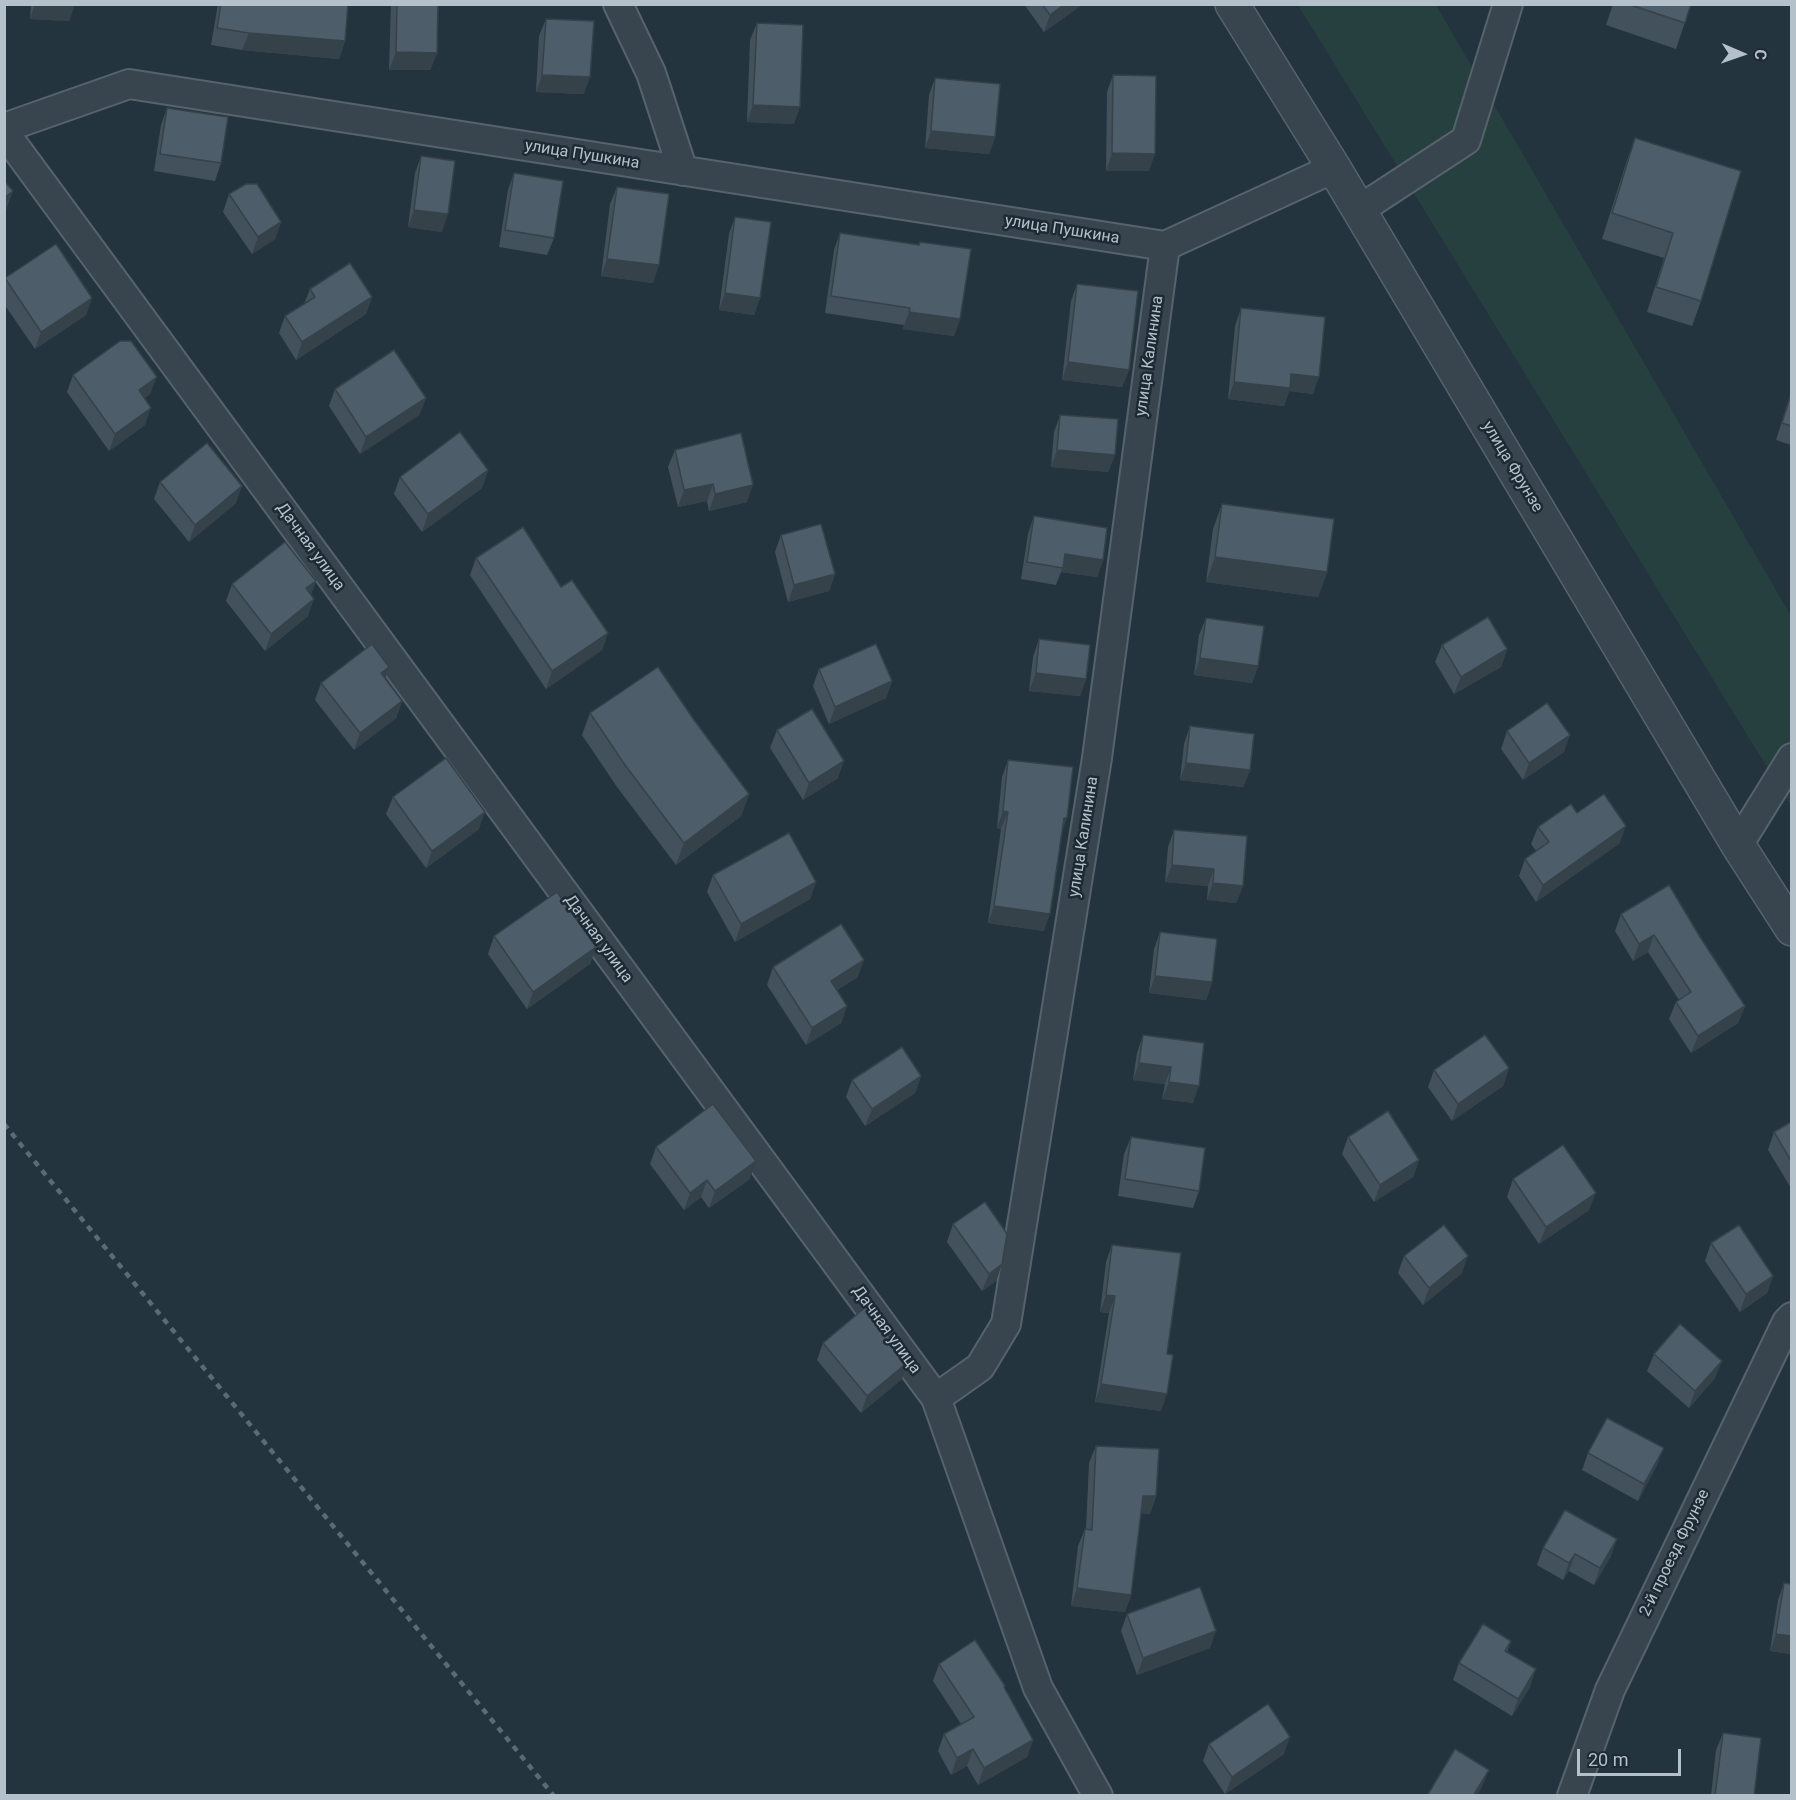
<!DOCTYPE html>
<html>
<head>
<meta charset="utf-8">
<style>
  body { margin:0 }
  #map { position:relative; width:1796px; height:1800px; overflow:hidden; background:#24343f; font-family:Roboto,sans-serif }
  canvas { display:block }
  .frame { position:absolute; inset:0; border:6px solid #b4c0ca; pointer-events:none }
  .north { position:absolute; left:1712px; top:24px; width:60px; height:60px; -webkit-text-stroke:4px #1d2a34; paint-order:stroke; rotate:92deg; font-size:16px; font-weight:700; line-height:24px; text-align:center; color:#b4c0ca }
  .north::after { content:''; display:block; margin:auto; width:21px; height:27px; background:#b4c0ca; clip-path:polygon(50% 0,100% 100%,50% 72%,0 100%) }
  .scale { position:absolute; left:1577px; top:1749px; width:104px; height:27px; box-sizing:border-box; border:3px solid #b4c0ca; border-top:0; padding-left:8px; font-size:18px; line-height:21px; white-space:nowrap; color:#b4c0ca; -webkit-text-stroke:4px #1d2a34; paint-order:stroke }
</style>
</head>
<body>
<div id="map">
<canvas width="1796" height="1800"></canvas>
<div class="frame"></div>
<div class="north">С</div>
<div class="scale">20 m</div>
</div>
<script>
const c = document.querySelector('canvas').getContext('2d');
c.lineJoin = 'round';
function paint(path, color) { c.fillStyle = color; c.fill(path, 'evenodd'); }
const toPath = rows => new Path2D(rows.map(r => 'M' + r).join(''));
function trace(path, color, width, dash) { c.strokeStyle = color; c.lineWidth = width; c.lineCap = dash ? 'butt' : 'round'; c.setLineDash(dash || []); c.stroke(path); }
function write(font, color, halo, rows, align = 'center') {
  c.font = font + ' Roboto,sans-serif'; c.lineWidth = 5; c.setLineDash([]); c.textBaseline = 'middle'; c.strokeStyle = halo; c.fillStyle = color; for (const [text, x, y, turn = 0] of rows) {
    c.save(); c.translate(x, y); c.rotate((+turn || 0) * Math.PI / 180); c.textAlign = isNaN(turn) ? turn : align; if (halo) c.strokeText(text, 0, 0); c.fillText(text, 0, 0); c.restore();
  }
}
const green = toPath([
  [1298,5,1436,5,1791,616,1791,806]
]);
const minor = toPath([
  [618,4,651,73,683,171],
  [4,128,129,84,1165,246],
  [4,132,936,1398,1038,1688,1098,1796],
  [1359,210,1466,140,1508,4],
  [1165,246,1334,168],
  [1738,845,1792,758],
  [936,1398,980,1367,1006,1324,1097,758,1165,246],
  [1572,1796,1610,1690,1787,1322,1792,1317]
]);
const tertiary = toPath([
  [1232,4,1334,168,1738,845,1792,929]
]);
const rail = toPath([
  [4,1124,554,1796]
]);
const wall = toPath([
  [31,4,75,4,69,21,30,19],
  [218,4,348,4,345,41,339,59,242,50,211,45],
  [391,4,438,4,437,53,430,70,389,70],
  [1024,4,1083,4,1044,32],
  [1613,4,1691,4,1676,49,1606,25],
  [546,19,584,94,536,92,539,36],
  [757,23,794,124,747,122,750,40],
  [1113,75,1149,171,1106,171,1107,92],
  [935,78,995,137,989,154,925,148,929,95],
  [167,108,221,163,215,181,154,171,161,125],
  [1635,138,1701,301,1692,326,1647,312,1664,258,1602,239,1626,163],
  [421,156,442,232,408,227,415,173],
  [514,173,554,238,547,255,499,247,508,190],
  [617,187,653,283,601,276,610,204],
  [229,194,281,222,275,239,252,254,223,212],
  [735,217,760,298,754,315,719,310,729,234],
  [840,233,919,245,920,242,960,319,954,336,903,329,904,325,825,313,834,250],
  [5,278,92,298,86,315,35,349,4,304],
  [1077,284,1129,370,1122,387,1062,380,1071,301],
  [310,289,372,297,366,314,296,360,279,333,285,316,304,304],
  [1241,308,1313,394,1289,391,1284,406,1228,399,1235,326],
  [73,375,150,394,145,398,145,425,109,451,67,392],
  [335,389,426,398,419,415,360,454,329,406],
  [1791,392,1791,445,1776,440],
  [1060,415,1115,455,1108,472,1051,467,1054,432],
  [675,450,747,502,709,511,707,501,678,507,668,467],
  [488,470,482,488,422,532,394,494,400,477],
  [160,482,236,503,189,542,154,499],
  [1222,504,1327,572,1318,597,1206,582,1213,529],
  [1034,516,1103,560,1097,577,1061,572,1056,585,1021,579,1028,534],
  [781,535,835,574,829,591,788,602,775,552],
  [476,558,561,587,608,633,602,650,546,689,470,575],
  [316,581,311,594,308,616,265,651,226,601,232,584],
  [1206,618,1258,666,1252,683,1194,675,1199,635],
  [1039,639,1086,679,1080,696,1029,691,1033,657],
  [1442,645,1507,649,1501,667,1454,694,1435,662],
  [389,667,385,678,402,701,396,718,354,750,315,700,321,683],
  [819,669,892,681,886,698,829,724,813,686],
  [590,713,694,720,749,794,741,816,676,865,617,787,582,735],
  [1190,726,1250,770,1243,787,1180,780,1184,744],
  [777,730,838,778,803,800,770,748],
  [1507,731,1564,752,1523,780,1501,749],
  [1008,760,1062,832,1044,931,988,923,1001,829,997,828,1002,777],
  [393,797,479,829,426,868,386,814],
  [1577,813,1620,843,1536,902,1519,876,1525,859,1536,851,1531,844,1538,827],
  [1174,830,1243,886,1236,903,1207,900,1208,886,1165,882,1168,847],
  [713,875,816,882,810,899,735,942,707,892],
  [1621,914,1700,937,1745,1006,1738,1023,1691,1053,1669,1019,1676,1002,1679,1000,1648,952,1633,961,1615,931],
  [1160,932,1212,982,1206,1000,1149,993,1154,949],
  [494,936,596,947,590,964,527,1009,488,954],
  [773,967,858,977,837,990,847,1006,841,1023,806,1045,767,985],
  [1143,1035,1204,1043,1193,1103,1162,1099,1165,1084,1133,1080,1137,1053],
  [1509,1068,1503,1086,1452,1121,1428,1087,1434,1070],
  [921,1076,915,1093,865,1126,846,1097,852,1080],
  [1791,1122,1791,1188,1768,1150,1774,1132],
  [1131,1137,1199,1191,1193,1208,1118,1196,1124,1154],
  [1348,1137,1419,1160,1413,1177,1374,1202,1342,1154],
  [656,1147,750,1179,709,1208,701,1197,684,1210,650,1164],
  [1513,1179,1589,1210,1539,1244,1507,1197],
  [953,1224,1002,1264,996,1281,982,1291,947,1242],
  [1711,1243,1773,1276,1767,1293,1740,1312,1705,1261],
  [1112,1245,1167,1354,1161,1411,1095,1402,1109,1313,1100,1312,1106,1262],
  [1404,1256,1462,1273,1423,1305,1398,1273],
  [823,1343,908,1362,902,1379,861,1413,817,1360],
  [1654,1354,1715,1378,1689,1408,1647,1371],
  [1096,1446,1156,1496,1150,1514,1141,1513,1131,1595,1125,1612,1071,1606,1078,1546,1085,1529,1086,1529,1089,1463],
  [1588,1453,1657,1465,1638,1501,1582,1470],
  [1543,1548,1611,1556,1594,1585,1569,1571,1563,1580,1537,1565],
  [1784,1583,1791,1654,1770,1651,1778,1600],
  [1127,1614,1210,1648,1137,1675,1121,1631],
  [1511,1641,1507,1652,1530,1687,1512,1716,1453,1680,1459,1663],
  [939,1664,1005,1686,1004,1688,1033,1740,1027,1757,978,1785,967,1766,951,1775,938,1751,944,1734,961,1724,933,1681],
  [1723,1733,1754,1796,1711,1796,1716,1750],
  [1209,1744,1284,1754,1225,1794,1203,1761]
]);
const shadedWall = toPath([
  [35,4,75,4,69,21,30,19],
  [1065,4,1083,4,1044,32,1050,15],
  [249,33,345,41,339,59,242,50],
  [396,52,437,53,430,70,389,70],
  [542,75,590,77,584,94,536,92],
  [753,105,800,107,794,124,747,122],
  [931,131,995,137,989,154,925,148],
  [1112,153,1155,154,1149,171,1106,171],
  [13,191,5,213,4,214,4,198],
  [414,210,448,214,442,232,408,227],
  [281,222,275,239,252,254,258,237],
  [607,259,659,265,653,283,601,276],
  [725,293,760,298,754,315,719,310],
  [372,297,366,314,296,360,302,342],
  [92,298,86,315,35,349,41,332],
  [909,312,960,319,954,336,903,329],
  [1068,362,1129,370,1122,387,1062,380],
  [1291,374,1319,377,1313,394,1289,391,1284,406,1228,399,1234,382],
  [157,377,150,394,133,407,139,390],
  [426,398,419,415,360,454,366,437],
  [151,408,145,425,109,451,115,434],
  [1057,450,1115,455,1108,472,1051,467],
  [488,470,482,488,422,532,428,514],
  [713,484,707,501,678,507,684,490],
  [753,485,747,502,709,511,715,494],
  [242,486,236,503,189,542,195,525],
  [1065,554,1103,560,1097,577,1061,572],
  [1215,557,1327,572,1318,597,1206,582],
  [835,574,829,591,788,602,794,585],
  [316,581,309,598,306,588],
  [314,599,308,616,265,651,271,634],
  [608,633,602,650,546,689,552,671],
  [1507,649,1501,667,1454,694,1461,677],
  [1200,658,1258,666,1252,683,1194,675],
  [389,667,383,684,381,673],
  [1036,673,1086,679,1080,696,1029,691],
  [892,681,886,698,829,724,835,707],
  [402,701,396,718,354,750,360,733],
  [1570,735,1564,752,1523,780,1529,763],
  [844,761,838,778,803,800,809,783],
  [1186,763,1250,770,1243,787,1180,780],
  [749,794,741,816,676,865,684,843],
  [1003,811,1008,812,1001,829,997,828],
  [485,812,479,829,426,868,432,851],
  [1064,818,1067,818,1061,835],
  [1626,826,1620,843,1536,902,1543,885],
  [1172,865,1214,869,1208,886,1165,882],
  [816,882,810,899,735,942,741,924],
  [1213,883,1243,886,1236,903,1207,900],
  [994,906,1050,914,1044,931,988,923],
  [1654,935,1648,952,1633,961,1639,944],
  [596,947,590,964,527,1009,533,992],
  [864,960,858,977,825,998,831,981],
  [1155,976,1212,982,1206,1000,1149,993],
  [847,1006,841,1023,806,1045,812,1028],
  [1745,1006,1738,1023,1691,1053,1698,1036],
  [1139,1063,1171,1067,1165,1084,1133,1080],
  [1509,1068,1503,1086,1452,1121,1458,1104],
  [921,1076,915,1093,865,1126,872,1109],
  [1169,1082,1199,1086,1193,1103,1162,1099],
  [1419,1160,1413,1177,1374,1202,1380,1185],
  [756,1161,750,1179,709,1208,715,1191],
  [707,1180,701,1197,684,1210,690,1193],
  [1596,1193,1589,1210,1539,1244,1546,1227],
  [1468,1256,1462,1273,1423,1305,1429,1288],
  [1002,1264,996,1281,982,1291,989,1274],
  [1773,1276,1767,1293,1740,1312,1746,1294],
  [1106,1295,1115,1296,1109,1313,1100,1312],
  [1722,1361,1715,1378,1689,1408,1695,1391],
  [908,1362,902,1379,861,1413,867,1396],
  [1101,1384,1167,1394,1161,1411,1095,1402],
  [1664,1448,1657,1465,1638,1501,1644,1484],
  [1143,1496,1156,1496,1150,1514,1137,1513],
  [1617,1539,1611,1556,1594,1585,1600,1568],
  [1575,1554,1569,1571,1563,1580,1569,1563],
  [1077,1588,1131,1595,1125,1612,1071,1606],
  [1216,1631,1210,1648,1137,1675,1143,1658],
  [1776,1634,1791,1636,1791,1654,1770,1651],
  [1536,1669,1530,1687,1512,1716,1518,1699],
  [1290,1737,1284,1754,1225,1794,1232,1777],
  [1033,1740,1027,1757,978,1785,984,1768],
  [973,1749,967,1766,951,1775,957,1758],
  [1489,1770,1482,1787,1477,1796,1473,1796]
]);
const building = toPath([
  [221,4,348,4,345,41,249,33,217,28,221,4],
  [397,4,438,4,437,53,396,52,397,4],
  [1042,4,1065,4,1050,15,1042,4],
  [1628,4,1691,4,1685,23,1628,4],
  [546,19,594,21,590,77,542,75,546,19],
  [757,23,803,25,800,107,753,105,757,23],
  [1113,75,1156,76,1155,154,1112,153,1113,75],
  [935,78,1000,84,995,137,931,131,935,78],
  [167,108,228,117,221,163,160,154,167,108],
  [1635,138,1741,171,1701,301,1656,287,1673,233,1612,213,1635,138],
  [421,156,455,161,448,214,414,210,421,156],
  [514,173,563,181,554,238,505,230,514,173],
  [4,181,13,191,4,198,4,181],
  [246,184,257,184,281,222,258,237,229,194,246,184],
  [617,187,669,194,659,265,607,259,617,187],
  [735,217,771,222,760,298,725,293,735,217],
  [840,233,919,245,920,242,971,249,960,319,909,312,910,308,831,296,840,233],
  [56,244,92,298,41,332,5,278,56,244],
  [350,263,372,297,302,342,285,316,315,297,310,289,350,263],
  [1077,284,1138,291,1129,370,1068,362,1077,284],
  [1241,308,1325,317,1319,377,1291,374,1290,388,1234,382,1241,308],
  [120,341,131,341,157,377,139,390,151,408,115,434,73,375,120,341],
  [394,350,426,398,366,437,335,389,394,350],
  [1791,394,1791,426,1782,423,1791,394],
  [1060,415,1118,419,1115,455,1057,450,1060,415],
  [460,432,488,470,428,514,400,477,460,432],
  [741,433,753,485,715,494,713,484,684,490,675,450,741,433],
  [207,443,242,486,195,525,160,482,207,443],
  [1222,504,1334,519,1327,572,1215,557,1222,504],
  [1034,516,1107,528,1103,560,1065,554,1063,568,1027,562,1034,516],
  [821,524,835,574,794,585,781,535,821,524],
  [523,527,561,587,572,580,608,633,552,671,476,558,523,527],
  [285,542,316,581,306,588,314,599,271,634,232,584,285,542],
  [1488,617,1507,649,1461,677,1442,645,1488,617],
  [1206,618,1264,626,1258,666,1200,658,1206,618],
  [1039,639,1090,645,1086,679,1036,673,1039,639],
  [372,644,389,667,381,673,402,701,360,733,321,683,372,644],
  [876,644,892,681,835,707,819,669,876,644],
  [658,667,694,720,749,794,684,843,625,765,590,713,658,667],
  [1547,703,1570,735,1529,763,1507,731,1547,703],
  [812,709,844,761,809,783,777,730,812,709],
  [1190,726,1254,734,1250,770,1186,763,1190,726],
  [446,758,485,812,432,851,393,797,446,758],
  [1008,760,1073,767,1067,818,1064,818,1050,914,994,906,1008,812,1003,811,1008,760],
  [1604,794,1626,826,1543,885,1525,859,1549,842,1538,827,1571,804,1577,813,1604,794],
  [1174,830,1247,836,1243,886,1213,883,1214,869,1172,865,1174,830],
  [789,833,816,882,741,924,713,875,789,833],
  [1669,885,1700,937,1745,1006,1698,1036,1676,1002,1691,992,1654,935,1639,944,1621,914,1669,885],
  [557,892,596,947,533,992,494,936,557,892],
  [841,924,864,960,831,981,847,1006,812,1028,773,967,841,924],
  [1160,932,1217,939,1212,982,1155,976,1160,932],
  [1143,1035,1204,1043,1199,1086,1169,1082,1171,1067,1139,1063,1143,1035],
  [1485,1035,1509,1068,1458,1104,1434,1070,1485,1035],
  [902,1047,921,1076,872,1109,852,1080,902,1047],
  [713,1104,756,1161,715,1191,707,1180,690,1193,656,1147,713,1104],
  [1388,1111,1419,1160,1380,1185,1348,1137,1388,1111],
  [1791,1122,1791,1161,1774,1132,1791,1122],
  [1131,1137,1205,1148,1199,1191,1125,1179,1131,1137],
  [1563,1145,1596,1193,1546,1227,1513,1179,1563,1145],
  [985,1202,1007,1234,1002,1264,989,1274,953,1224,985,1202],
  [1444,1225,1468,1256,1429,1288,1404,1256,1444,1225],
  [1739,1225,1773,1276,1746,1294,1711,1243,1739,1225],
  [1112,1245,1181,1253,1167,1354,1173,1355,1167,1394,1101,1384,1115,1296,1106,1295,1112,1245],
  [867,1306,908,1362,867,1396,823,1343,867,1306],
  [1680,1324,1722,1361,1695,1391,1654,1354,1680,1324],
  [1607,1418,1664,1448,1644,1484,1588,1453,1607,1418],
  [1096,1446,1159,1449,1156,1496,1143,1496,1131,1595,1077,1588,1085,1529,1092,1530,1096,1446],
  [1565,1510,1617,1539,1600,1568,1575,1554,1569,1563,1543,1548,1565,1510],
  [1784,1583,1791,1584,1791,1636,1776,1634,1784,1583],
  [1200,1587,1216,1631,1143,1658,1127,1614,1200,1587],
  [1483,1624,1511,1641,1505,1651,1536,1669,1518,1699,1459,1663,1483,1624],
  [975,1640,1005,1686,1004,1687,1033,1740,984,1768,973,1749,957,1758,944,1734,974,1717,939,1664,975,1640],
  [1268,1704,1290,1737,1232,1777,1209,1744,1268,1704],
  [1723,1733,1761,1738,1754,1796,1715,1796,1723,1733],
  [1455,1749,1489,1770,1473,1796,1427,1796,1455,1749]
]);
const streetNames = [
  ["улица Пушкина",582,155,9],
  ["улица Пушкина",1062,230,9],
  ["улица Калинина",1150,356,-82],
  ["улица Фрунзе",1512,467,59],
  ["Дачная улица",310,547,54],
  ["улица Калинина",1084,837,-81],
  ["Дачная улица",598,939,54],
  ["Дачная улица",886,1330,54],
  ["2-й проезд Фрунзе",1675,1553,-64]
];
paint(green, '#26403f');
trace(minor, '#56636d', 32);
trace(tertiary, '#56636d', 36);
trace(minor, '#38454f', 28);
trace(tertiary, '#38454f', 33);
trace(rail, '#5a6a76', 4.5, [6, 6]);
paint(wall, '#42515b');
paint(shadedWall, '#36424a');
paint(building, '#4d5e6a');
trace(building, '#36424a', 1.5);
write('16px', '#b4c0ca', '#1d2a34', streetNames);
</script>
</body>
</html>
